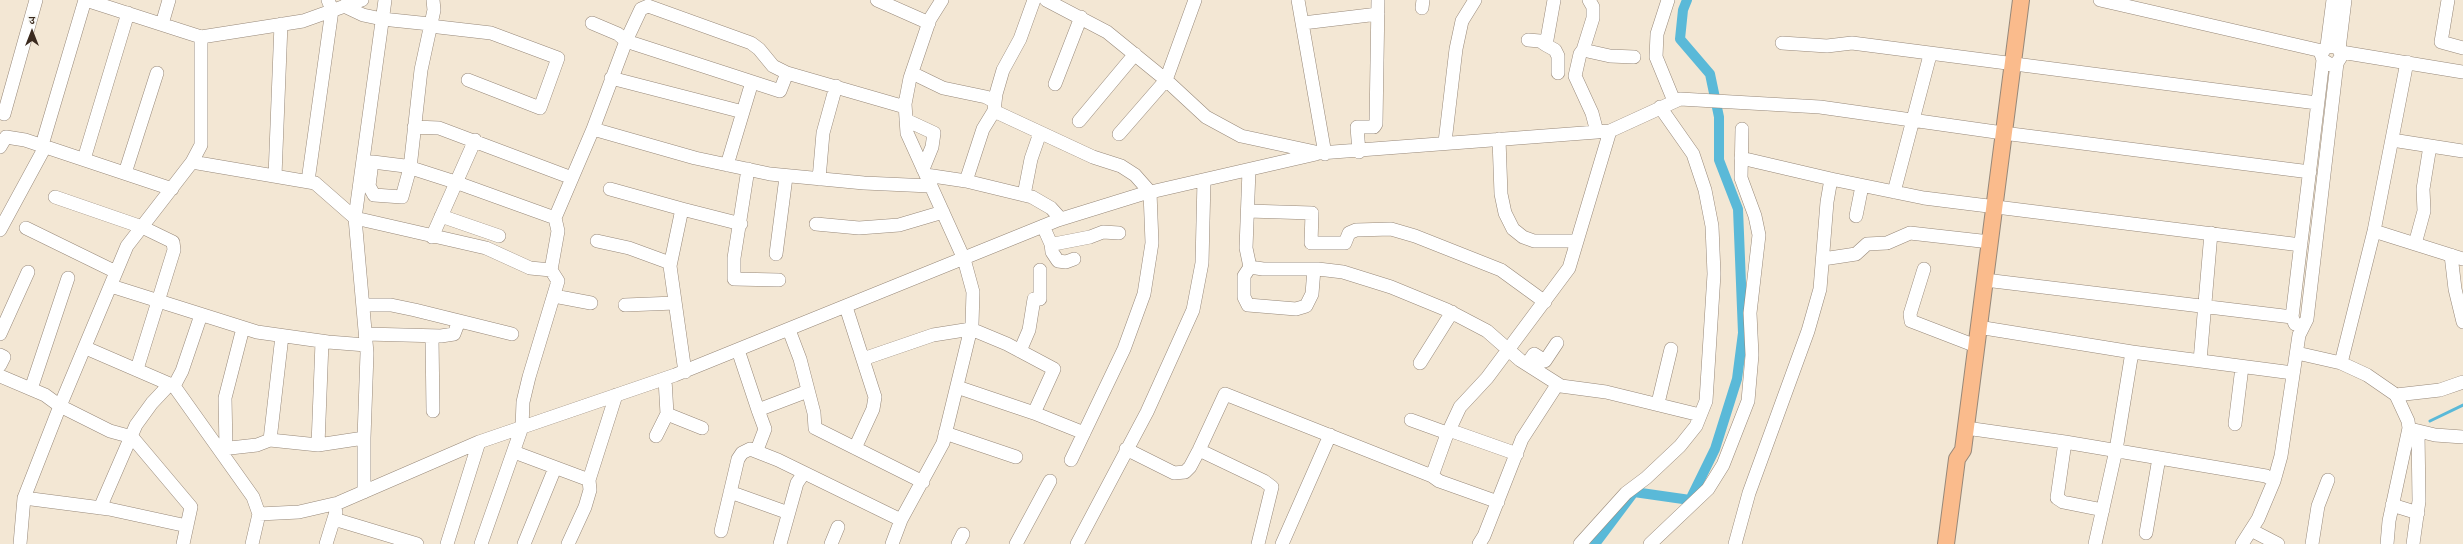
<!DOCTYPE html>
<html>
<head>
<meta charset="utf-8">
<style>
  body { margin:0 }
  #map { position:relative; width:2463px; height:544px; overflow:hidden; background:#f3e7d4; font-family:"Libre Caslon Text","Noto Serif Devanagari",serif }
  canvas { display:block }
  .north { position:absolute; left:12px; top:12px; width:40px; height:40px; -webkit-text-stroke:3px #f6f6f2; paint-order:stroke; rotate:0deg; font-size:11px; font-weight:700; line-height:16px; text-align:center; color:#3b2a1e }
  .north::after { content:''; display:block; margin:auto; width:14px; height:18px; background:#3b2a1e; clip-path:polygon(50% 0,100% 100%,50% 72%,0 100%) }
</style>
</head>
<body>
<div id="map">
<canvas width="2463" height="544"></canvas>
<div class="north">उ</div>
</div>
<script>
const c = document.querySelector('canvas').getContext('2d');
c.lineJoin = 'round';
const toPath = rows => new Path2D(rows.map(r => 'M' + r).join(''));
function trace(path, color, width, dash) { c.strokeStyle = color; c.lineWidth = width; c.lineCap = dash ? 'butt' : 'round'; c.setLineDash(dash || []); c.stroke(path); }
const stream = toPath([
  [2430,421,2463,405]
]);
const canal = toPath([
  [1595,544,1634,492,1690,500,1715,449,1737,379,1743,333,1738,209,1719,160,1719,117,1710,74,1680,39,1683,10,1687,0]
]);
const minor = toPath([
  [86,0,201,37,201,145,192,162],
  [385,0,355,218,486,248,530,268,551,270],
  [877,0,929,23],
  [1046,0,1107,32,1166,80,1206,117,1241,136,1320,153,1610,131,1680,99,1820,107,2003,133,2310,172],
  [1298,0,1325,154],
  [1554,0,1546,45,1555,50,1558,56,1558,73],
  [1668,0,1657,34,1656,57,1674,101],
  [2100,0,2322,51],
  [2448,0,2441,42,2463,48],
  [344,6,363,15,382,19,430,24],
  [1422,8,1423,0],
  [592,23,618,34,626,41,641,9,648,6,751,43,759,49,773,66,787,73],
  [1303,23,1378,14],
  [162,24,169,0],
  [430,26,491,33,558,58,540,108,468,80],
  [201,37,303,21,362,0],
  [1528,40,1540,41,1546,45],
  [1782,43,1827,46,1852,43,2317,103],
  [2327,46,2333,0],
  [2339,49,2345,0],
  [1583,50,1593,18,1593,7,1589,0],
  [2341,52,2463,72],
  [912,73,943,88,986,97,995,102],
  [611,78,743,112],
  [1055,84,1081,17],
  [905,107,787,73,780,91,626,41,593,129,695,158,770,174,864,183,930,186],
  [994,111,996,94,1003,70,1020,39,1034,0],
  [0,112,4,114,36,0],
  [906,120,934,133,932,147,923,169],
  [1079,121,1135,54],
  [414,127,439,128,572,178],
  [1597,132,1592,113,1575,76,1580,54,1583,50,1610,56,1634,57],
  [1119,134,1166,80,1195,0],
  [1499,139,1501,194,1505,213,1513,229,1523,237,1534,241,1577,241],
  [2392,140,2463,151],
  [1445,142,1456,49,1462,21,1475,0],
  [42,145,85,0],
  [0,147,6,137,25,140,172,189],
  [1359,152,1357,127,1374,127,1376,124,1378,0],
  [1741,158,1831,179,1924,198,2301,245],
  [84,159,128,13],
  [365,161,405,166,455,182,555,218,558,231,551,270,558,281,529,377,523,402,522,427,481,544],
  [727,165,752,82],
  [748,169,734,258,734,279,779,280],
  [371,170,369,186,374,195,402,197,410,168,421,70,434,10,433,0],
  [1249,170,1246,248,1250,267,1263,269,1318,269,1343,272,1391,287,1447,310,1487,331,1520,360,1561,386,1606,392,1700,415],
  [125,173,157,73],
  [926,175,966,181],
  [275,176,281,24],
  [819,179,823,133,836,86],
  [308,181,332,10,328,0],
  [610,189,682,209,670,266,685,372],
  [1894,192,1930,55],
  [1024,195,1031,159,1040,133],
  [55,197,142,227,173,242,174,250,137,369],
  [682,209,741,224],
  [1248,211,1312,213,1311,243,1345,243,1349,233,1356,230,1391,229,1415,236,1501,270,1545,302],
  [441,216,499,236],
  [1856,216,1862,186],
  [555,218,593,129],
  [1061,219,1051,208,1032,197,966,181,983,129,994,111,1093,157,1121,166,1135,175,1150,192,1152,243,1144,294,1124,349,1071,460],
  [816,224,859,228,899,225,943,212],
  [1043,226,1051,244,1054,244,1090,237,1103,232,1119,233],
  [26,228,116,272],
  [0,230,45,147],
  [2374,231,2463,259],
  [432,237,475,140],
  [597,241,629,248,670,263],
  [1051,244,1052,252,1058,261,1066,262,1074,259],
  [2415,244,2424,211,2423,189,2430,146],
  [776,254,786,177],
  [2451,255,2455,289,2463,322],
  [1823,259,1856,254,1867,244,1887,243,1910,233,1990,242],
  [1250,267,1244,276,1244,297,1248,305,1296,309,1306,306,1312,294,1314,269],
  [1924,269,1910,314,1911,321,1976,346],
  [1985,280,2292,317],
  [111,286,257,332,328,342,366,345],
  [554,296,591,303],
  [363,305,391,305,415,310,512,334],
  [625,305,675,303],
  [846,307,875,397,873,409,855,448],
  [2295,324,2292,317,2323,60],
  [1978,327,2132,352,2293,373],
  [789,330,800,359,814,413,815,428,923,482],
  [0,334,28,272],
  [366,334,441,336,454,334,459,321],
  [432,337,433,411],
  [86,348,174,386,182,371,201,315],
  [738,350,758,410,808,391],
  [1020,351,1029,330,1034,299,1040,299,1040,270],
  [2297,353,2341,363,2367,375,2396,395,2440,390,2463,382],
  [0,355,4,357,0,365],
  [863,359,933,335,971,329,1007,344,1054,369,1034,413,957,387],
  [2200,361,2211,233],
  [1420,363,1452,312],
  [2341,363,2374,231,2407,62],
  [1527,364,1534,354,1545,361,1557,343],
  [0,376,45,395,60,406,24,498,20,544],
  [665,379,667,414,702,428],
  [31,389,68,278],
  [1658,403,1671,349],
  [1034,413,1084,433],
  [1411,420,1447,433],
  [2235,424,2242,367],
  [1966,428,2065,442,2266,476,2274,481],
  [2410,429,2435,435,2463,437],
  [1449,430,1517,454],
  [945,433,1016,457],
  [656,436,667,414],
  [364,438,364,492],
  [270,440,282,336],
  [2065,442,2057,498,2063,502,2103,510],
  [318,445,322,342],
  [226,448,225,398,243,328],
  [1126,449,1174,473,1185,472,1190,467,1199,450,1225,394,1432,476,1439,481,1498,502],
  [757,450,765,429,758,410],
  [1199,450,1264,481,1272,487,1258,544],
  [514,452,589,480,616,395],
  [1432,476,1446,437,1460,407,1487,378,1569,268,1610,131],
  [730,492,783,511],
  [24,498,109,509,187,526],
  [2392,505,2418,513],
  [100,508,136,425,152,403,168,386,174,386,253,497,259,514],
  [334,519,417,544],
  [2251,530,2278,544],
  [721,531,738,459,742,453,750,449,778,460,901,520],
  [2146,533,2159,458],
  [183,544,191,507,132,437,110,431,60,406,127,246,192,162,315,183,355,218,367,353,364,438,318,445,270,440,257,445,221,449],
  [252,544,259,514,299,512,338,503,479,442,675,375,1058,220,1142,194,1316,154],
  [326,544,336,512],
  [447,544,479,442],
  [524,544,555,468],
  [568,544,585,507,590,490,589,480],
  [780,544,797,483,804,473],
  [831,544,838,527],
  [892,544,901,520,943,443,972,324,973,292,964,259,907,133,905,104,910,78,930,19,942,0],
  [958,544,963,534],
  [1016,544,1050,481],
  [1077,544,1147,412,1193,310,1202,263,1204,180],
  [1282,544,1330,435],
  [1479,544,1484,536,1522,439,1557,385],
  [1580,544,1626,493,1646,478,1680,446,1696,426,1706,401,1714,274,1712,226,1705,190,1693,154,1660,107],
  [1650,544,1708,489,1723,465,1748,401,1752,355,1750,313,1759,235,1755,216,1741,178,1742,129],
  [1735,544,1749,493,1808,331,1820,289,1827,202,1831,179],
  [2095,544,2116,450,2132,352],
  [2242,544,2258,519,2274,481,2281,456,2299,335,2307,319,2337,63,2342,55,2337,47,2327,46,2321,54,2323,60,2331,65,2337,63],
  [2312,544,2318,506,2328,480],
  [2387,544,2389,521,2409,428,2408,421,2396,395],
  [2413,544,2419,501,2418,432]
]);
const major = toPath([
  [1946,544,1957,459,1963,450,2021,0]
]);
trace(stream, '#5ab9d8', 3);
trace(canal, '#5ab9d8', 10);
trace(minor, '#978879', 14);
trace(major, '#978879', 18);
trace(minor, '#fff', 13);
trace(major, '#fabb8c', 16);
</script>
</body>
</html>
